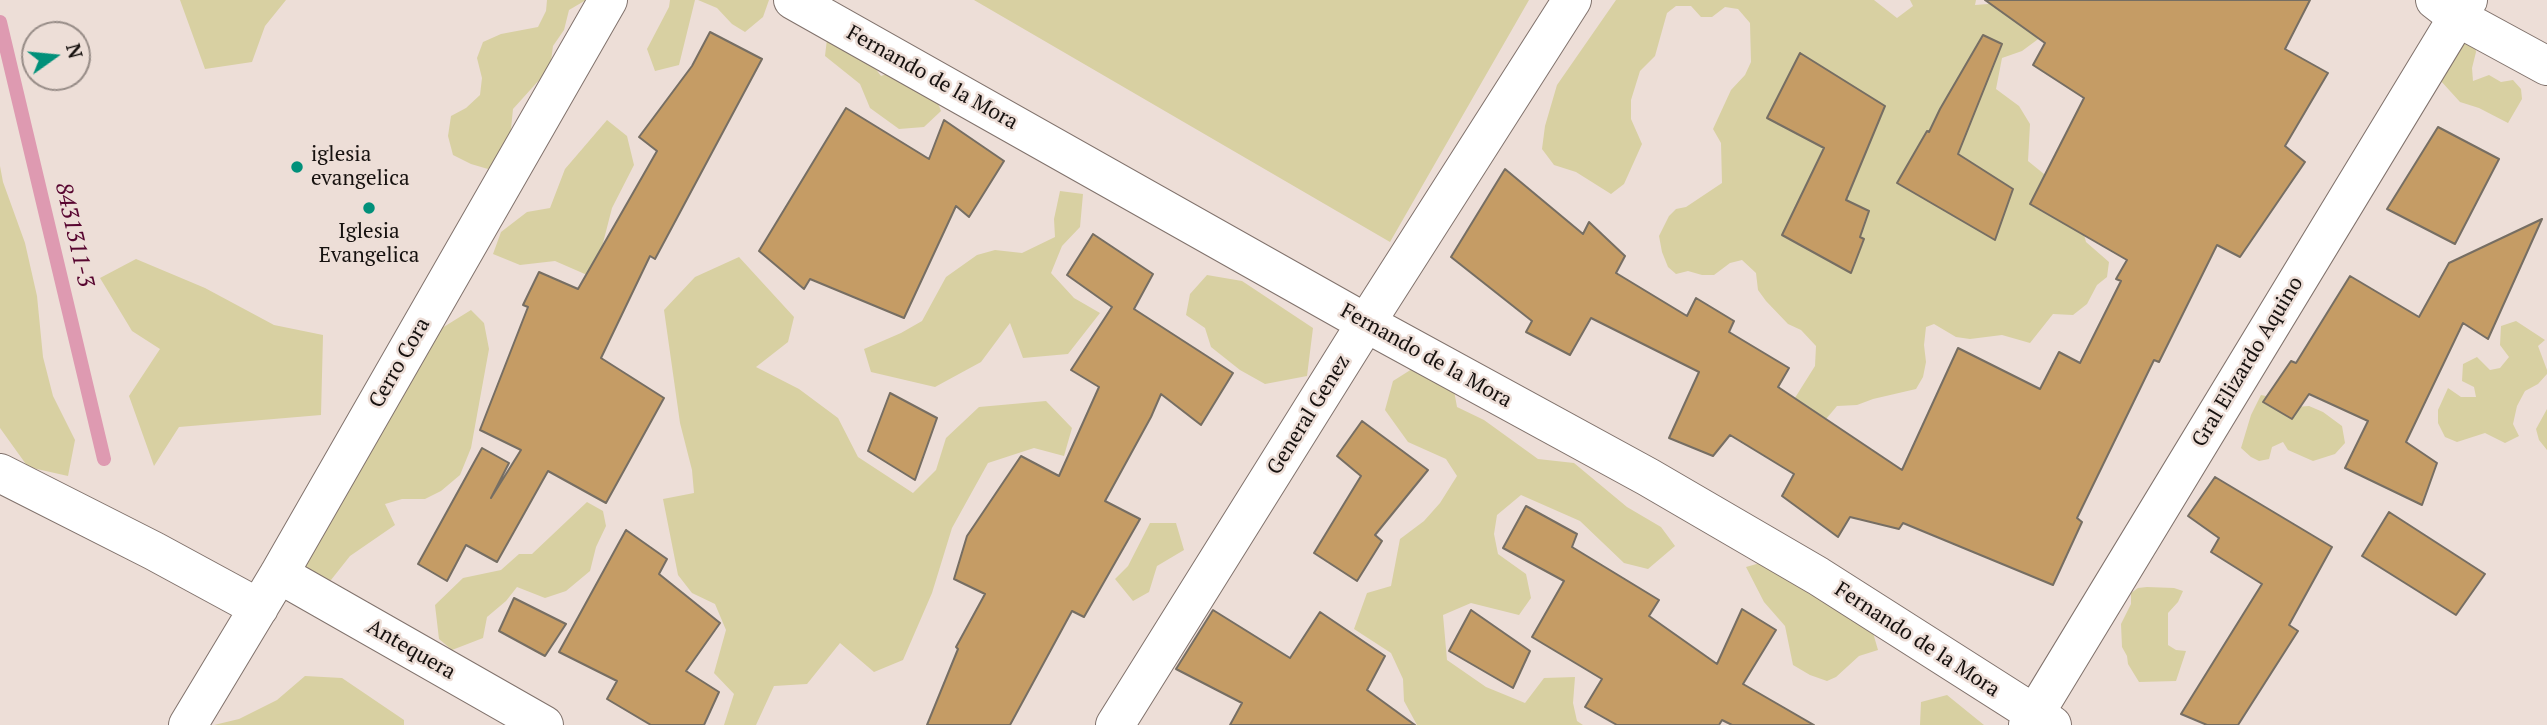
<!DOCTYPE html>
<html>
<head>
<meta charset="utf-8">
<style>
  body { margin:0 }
  #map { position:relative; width:2547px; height:725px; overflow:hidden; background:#edded7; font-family:"PT Serif",serif }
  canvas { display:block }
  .north { position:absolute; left:21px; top:21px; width:70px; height:70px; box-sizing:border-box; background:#edded7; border:2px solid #978c87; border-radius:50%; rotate:75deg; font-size:19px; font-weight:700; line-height:28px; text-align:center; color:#16110f }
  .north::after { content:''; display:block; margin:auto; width:24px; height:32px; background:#01907a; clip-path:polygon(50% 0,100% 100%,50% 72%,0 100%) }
</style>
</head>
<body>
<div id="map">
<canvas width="2547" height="725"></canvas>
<div class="north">N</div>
</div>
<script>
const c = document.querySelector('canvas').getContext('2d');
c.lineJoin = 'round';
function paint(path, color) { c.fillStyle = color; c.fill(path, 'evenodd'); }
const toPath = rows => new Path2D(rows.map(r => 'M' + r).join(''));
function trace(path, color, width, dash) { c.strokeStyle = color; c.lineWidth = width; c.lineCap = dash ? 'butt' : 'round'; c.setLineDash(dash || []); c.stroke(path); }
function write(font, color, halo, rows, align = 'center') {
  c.font = font + ' "PT Serif",serif'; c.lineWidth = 5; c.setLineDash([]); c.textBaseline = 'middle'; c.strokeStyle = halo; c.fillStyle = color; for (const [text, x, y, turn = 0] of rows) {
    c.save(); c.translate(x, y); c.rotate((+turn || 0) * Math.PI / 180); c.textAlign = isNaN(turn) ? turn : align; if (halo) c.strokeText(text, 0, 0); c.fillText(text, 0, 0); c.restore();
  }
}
const green = toPath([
  [180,0,286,0,265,26,252,62,205,69],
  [547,0,586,0,569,10,564,30,553,46,550,68,513,109,511,129,516,148,507,166,488,169,471,164,453,155,448,136,451,116,466,108,480,95,482,78,477,58,483,42,501,34,538,27,546,11],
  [670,0,695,0,679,65,655,71,647,49,669,7],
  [698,0,769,0,763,17,745,32,732,24,717,8],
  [974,0,1529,0,1390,242],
  [1616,0,1874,0,1897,18,1913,6,1910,0,1976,0,1975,5,2001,3,2045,34,2022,51,2002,58,1996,89,2019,106,2030,124,2028,161,2044,174,2057,177,2081,224,2086,242,2109,262,2107,277,2097,285,2087,304,2073,315,2053,314,2030,343,2002,335,1970,339,1956,337,1934,324,1926,327,1924,345,1926,362,1923,377,1916,389,1873,399,1857,405,1837,406,1821,425,1793,401,1815,366,1816,346,1801,330,1788,324,1766,301,1758,290,1756,273,1742,260,1730,263,1714,275,1702,275,1688,271,1676,274,1668,267,1662,252,1659,236,1669,216,1676,209,1686,207,1722,183,1721,143,1713,129,1731,90,1745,75,1751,62,1750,23,1738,9,1725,7,1712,17,1701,17,1691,6,1676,6,1667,13,1655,56,1640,71,1631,100,1631,119,1642,144,1624,184,1611,194,1576,172,1554,165,1542,149,1545,126,1557,85],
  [2473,35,2476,52,2472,68,2473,81,2489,75,2501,82,2513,80,2521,89,2522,99,2508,123,2479,108,2460,102,2440,80,2458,39],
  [827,39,875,68,881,76,914,64,931,86,941,111,924,127,899,129,870,108,860,84,825,56],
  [607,120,627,136,634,165,612,208,594,278,555,261,520,265,493,254,501,232,527,212,550,208,565,169],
  [0,166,3,182,25,243,37,296,43,357,53,396,75,440,68,476,28,467,0,428],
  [1060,191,1083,194,1080,227,1062,246,1051,273,1074,298,1100,313,1068,354,1023,358,1010,323,981,362,935,387,871,372,864,349,901,333,922,321,946,277,977,255,995,250,1022,253,1055,237,1054,219],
  [739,257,794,317,788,342,756,367,799,389,838,418,858,457,913,493,936,470,946,438,979,407,1046,401,1072,428,1064,456,1034,448,988,463,952,528,932,593,903,660,874,672,840,643,807,684,774,686,756,725,724,725,734,694,714,673,726,630,715,604,692,593,678,575,663,499,694,493,692,470,680,423,664,310,695,277],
  [136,259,205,288,274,325,323,335,321,415,179,427,154,466,129,396,160,349,132,331,100,278],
  [1207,275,1242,281,1313,328,1307,376,1265,384,1240,370,1211,347,1205,328,1186,315,1190,294],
  [471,310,484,323,489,349,471,448,460,475,441,491,425,499,402,499,385,504,395,525,350,556,327,585,300,567,442,328],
  [2516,321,2545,340,2538,346,2547,370,2547,374,2538,384,2525,391,2517,406,2513,424,2519,436,2505,443,2485,433,2457,442,2445,437,2438,423,2438,410,2448,388,2461,397,2476,397,2474,387,2462,381,2463,364,2477,357,2490,370,2500,368,2509,357,2500,345,2501,326],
  [1412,369,1453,385,1457,407,1484,420,1538,459,1574,463,1627,507,1661,527,1675,546,1648,569,1624,563,1580,521,1521,495,1497,515,1494,534,1498,554,1526,574,1531,598,1519,615,1471,603,1443,615,1447,660,1486,687,1525,703,1544,678,1575,677,1573,703,1577,721,1583,725,1417,725,1404,701,1403,679,1391,653,1354,629,1367,593,1391,586,1400,539,1424,521,1440,503,1457,476,1446,459,1408,442,1385,410,1393,381],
  [2261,395,2276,398,2295,407,2309,406,2323,412,2342,426,2345,443,2335,454,2313,461,2288,450,2283,442,2272,447,2269,459,2259,461,2251,457,2241,448,2251,415],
  [2547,409,2547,450,2539,440,2536,429],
  [587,502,603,511,606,526,596,547,590,571,566,591,545,598,517,587,506,601,487,617,483,638,452,650,439,639,435,605,463,578,501,570,519,554,532,554],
  [1150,523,1176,523,1184,550,1157,566,1149,592,1133,601,1115,579,1128,566],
  [1767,561,1867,612,1878,650,1859,656,1836,677,1827,681,1810,675,1793,665,1785,626,1764,602,1746,567],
  [2147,587,2174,588,2183,591,2178,602,2168,613,2168,645,2176,650,2186,651,2176,681,2139,682,2128,664,2127,656,2122,647,2121,624,2131,604,2131,593,2138,588],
  [305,676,342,678,404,720,404,725,214,725,239,719,277,700],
  [1947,695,1984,725,1920,725,1921,702]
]);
const stream = toPath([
  [0,22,104,459]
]);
const building = toPath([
  [1985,0,2310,0,2285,49,2328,73,2285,146,2305,162,2240,257,2217,245,2159,362,2154,360,2077,518,2082,522,2053,585,1903,523,1899,529,1850,517,1838,537,1782,496,1794,474,1730,435,1713,456,1669,438,1699,372,1591,318,1570,355,1526,332,1532,321,1451,257,1505,169,1583,234,1589,222,1625,256,1616,273,1687,316,1696,298,1734,321,1729,332,1789,368,1778,387,1902,470,1958,348,2040,389,2059,352,2080,363,2121,281,2116,279,2127,260,2030,204,2084,98,2033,65,2045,43,1985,0],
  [710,32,762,59,655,259,650,256,601,358,664,398,606,503,548,471,497,562,466,545,447,581,418,564,482,448,509,463,491,498,521,450,480,430,528,307,523,305,539,272,578,289,657,151,639,137,692,66,710,32],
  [1983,35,2002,44,1958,154,2013,189,1995,240,1897,183,1927,131,1929,132,1940,109,1983,35],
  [1800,53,1885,106,1846,200,1869,211,1860,237,1864,239,1851,273,1782,235,1824,148,1767,118,1800,53],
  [846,108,929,159,944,120,1004,161,969,217,956,206,904,318,810,279,804,289,759,251,846,108],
  [2438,127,2499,159,2455,244,2387,209,2438,127],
  [2542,219,2488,339,2463,323,2406,442,2437,463,2422,505,2345,468,2368,421,2309,394,2292,419,2263,402,2291,361,2296,363,2350,276,2419,317,2449,263,2542,219],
  [1093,234,1153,274,1134,309,1233,373,1201,425,1161,394,1151,417,1105,501,1140,519,1084,617,1072,611,1010,725,927,725,958,649,956,647,985,594,954,579,967,536,1021,456,1059,476,1099,387,1071,370,1112,307,1067,275,1093,234],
  [890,393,937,418,915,480,868,451,890,393],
  [1362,421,1428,470,1375,535,1382,541,1357,581,1314,553,1361,476,1337,456,1362,421],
  [2215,477,2332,547,2289,625,2298,631,2238,725,2207,725,2181,714,2262,584,2211,552,2219,538,2188,516,2215,477],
  [1526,506,1577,534,1572,547,1659,600,1649,616,1717,664,1742,609,1776,630,1743,684,1814,725,1732,725,1722,720,1719,725,1617,725,1585,707,1602,679,1532,637,1564,581,1503,548,1526,506],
  [2389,512,2485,574,2456,615,2362,556,2389,512],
  [626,530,667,559,659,574,720,623,686,671,719,692,704,725,651,725,607,699,617,681,559,652,626,530],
  [514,598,566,624,545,656,499,631,514,598],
  [1213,610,1290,658,1320,612,1385,656,1367,690,1415,725,1230,725,1242,703,1176,669,1213,610],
  [1471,610,1530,651,1513,688,1449,651,1471,610]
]);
const minor = toPath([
  [793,0,1366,323,1648,477,1818,576,2052,725],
  [2435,0,2457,17,2547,66],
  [0,473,154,551,259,608],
  [279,574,544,725],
  [188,725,279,574,608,0],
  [1115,725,1366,323,1572,0],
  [2028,725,2468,0]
]);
const markers = [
  [297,167,7,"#01907a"],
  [369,208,7,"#01907a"]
];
const streetNames = [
  ["Fernando de la Mora",932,78,29],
  ["Fernando de la Mora",1426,356,29],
  ["Gral Elizardo Aquino",2248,362,-59],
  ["Cerro Cora",400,363,-60],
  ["General Genez",1309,415,-58],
  ["Fernando de la Mora",1917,640,33],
  ["Antequera",411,650,30]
];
const poiNames = [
  ["iglesia",311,155],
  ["evangelica",311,179],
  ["Iglesia",369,232,"center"],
  ["Evangelica",369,256,"center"]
];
const waterNames = [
  ["8431311-3",74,235,77]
];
paint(green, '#d8d0a2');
trace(stream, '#de9ab1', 14);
paint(building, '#c59c65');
trace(building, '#766e63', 2);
trace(minor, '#80726c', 40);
trace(minor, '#fff', 38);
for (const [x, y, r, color] of markers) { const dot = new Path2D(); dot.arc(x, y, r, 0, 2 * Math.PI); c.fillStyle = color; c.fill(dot); trace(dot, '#edded7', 2.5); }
write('21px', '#16110f', '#edded7', streetNames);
write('21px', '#16110f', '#edded7', poiNames, 'left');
write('italic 23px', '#580630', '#edded7', waterNames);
</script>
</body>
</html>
